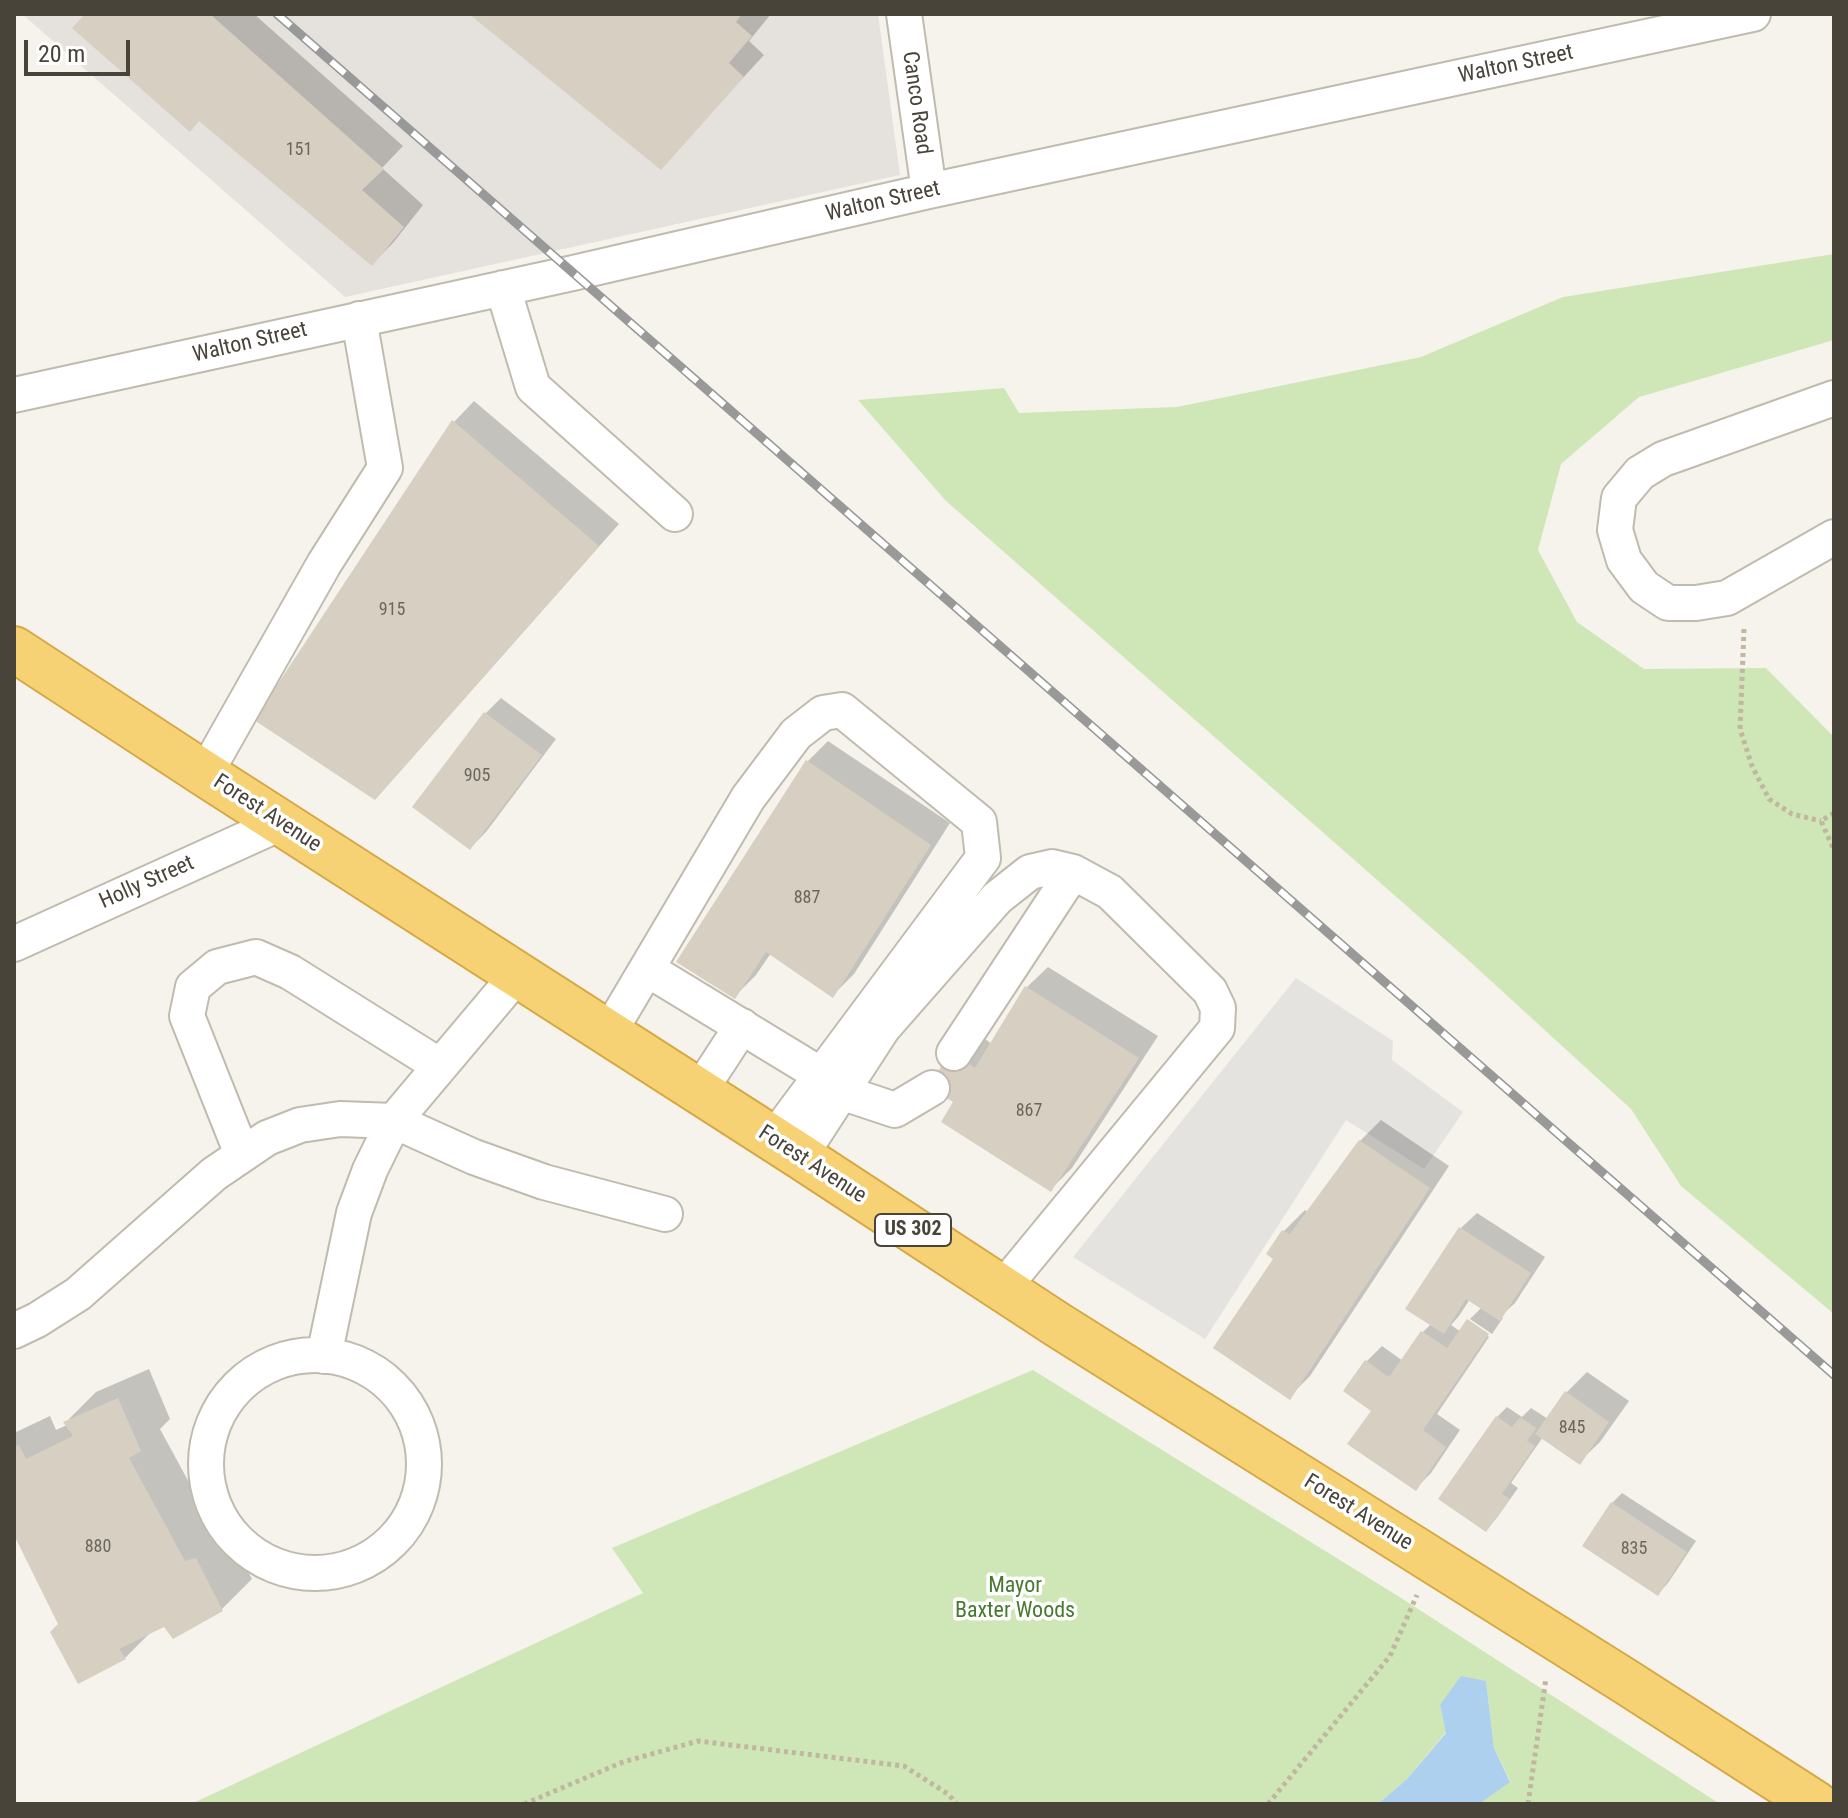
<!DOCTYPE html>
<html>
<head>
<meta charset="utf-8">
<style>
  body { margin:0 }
  #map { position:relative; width:1848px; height:1818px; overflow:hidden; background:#f5f3ec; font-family:"Roboto Condensed",sans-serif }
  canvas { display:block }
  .frame { position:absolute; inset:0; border:16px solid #49443a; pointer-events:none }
  .scale { position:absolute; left:24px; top:40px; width:106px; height:36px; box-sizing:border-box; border:4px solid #49443a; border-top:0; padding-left:10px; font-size:24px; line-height:28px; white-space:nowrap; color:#49443a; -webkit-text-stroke:6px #fff; paint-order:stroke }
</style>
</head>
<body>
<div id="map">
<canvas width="1848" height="1818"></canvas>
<div class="frame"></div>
<div class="scale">20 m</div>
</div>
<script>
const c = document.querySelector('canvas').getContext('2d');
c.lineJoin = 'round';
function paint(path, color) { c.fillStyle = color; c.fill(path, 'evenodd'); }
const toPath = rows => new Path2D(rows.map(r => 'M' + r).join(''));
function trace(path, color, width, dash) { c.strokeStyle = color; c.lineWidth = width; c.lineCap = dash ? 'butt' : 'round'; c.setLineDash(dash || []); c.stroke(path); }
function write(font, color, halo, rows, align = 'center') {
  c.font = font + ' "Roboto Condensed",sans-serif'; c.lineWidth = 7; c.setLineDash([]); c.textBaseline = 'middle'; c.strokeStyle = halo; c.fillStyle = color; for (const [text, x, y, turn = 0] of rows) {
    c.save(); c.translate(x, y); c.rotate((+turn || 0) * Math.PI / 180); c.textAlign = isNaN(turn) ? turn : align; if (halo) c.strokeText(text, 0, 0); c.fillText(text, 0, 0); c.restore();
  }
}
const industrial = toPath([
  [22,14,878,14,900,175,345,297]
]);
const green = toPath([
  [1834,254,1834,340,1639,397,1561,464,1538,550,1577,622,1644,669,1766,668,1834,737,1834,1314,1681,1186,1631,1109,1467,959,946,501,858,400,1004,388,1019,413,1177,407,1421,357,1563,297],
  [1033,1370,1398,1596,1720,1804,1479,1804,1510,1781,1494,1748,1486,1681,1440,1705,1446,1732,1407,1779,1378,1804,191,1804,643,1593,612,1548]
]);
const parking = toPath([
  [1296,978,1393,1041,1392,1060,1463,1112,1424,1169,1346,1120,1205,1339,1073,1257]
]);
const water = toPath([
  [1461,1676,1486,1681,1494,1748,1510,1782,1479,1804,1378,1804,1407,1779,1446,1733,1440,1705]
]);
const shadow = toPath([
  [87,14,254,14,403,146,382,168,423,205,393,243,372,264],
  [472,14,771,14,749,41,764,55,661,167],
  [474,401,619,524,395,777,454,422],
  [501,698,556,739,486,832,470,848,485,714],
  [828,741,950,823,854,974,833,995,771,953,756,975,735,996,807,762],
  [1048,967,1158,1036,1072,1168,1051,1189,956,1101,974,1031,992,1044,1027,987],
  [1381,1120,1449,1166,1310,1376,1289,1397,1276,1258,1284,1231,1305,1210,1308,1212,1360,1141],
  [1477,1213,1545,1257,1515,1303,1501,1316,1503,1318,1492,1334,1470,1319,1482,1307,1470,1299,1459,1316,1451,1325,1461,1332,1468,1323,1489,1337,1437,1414,1460,1430,1431,1473,1416,1488,1374,1410,1366,1362,1382,1346,1403,1361,1423,1332,1431,1324,1461,1228],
  [149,1369,170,1419,160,1429,216,1532,226,1529,252,1579,222,1609,164,1624,153,1630,125,1658,78,1682,60,1624,14,1530,14,1433,50,1416,56,1430,67,1425,66,1422,96,1392],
  [1587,1372,1629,1401,1600,1442,1579,1462,1543,1437,1511,1483,1518,1488,1496,1519,1486,1529,1497,1417,1507,1407,1522,1417,1531,1408,1548,1419,1566,1393],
  [1622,1493,1696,1541,1668,1583,1658,1594,1612,1503]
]);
const building = toPath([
  [85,14,210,14,384,169,362,190,404,227,372,266,199,121,190,132,72,28],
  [469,14,742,14,736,22,752,36,729,63,744,77,661,170],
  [452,420,599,546,375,800,254,720],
  [484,712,542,755,470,850,412,807],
  [806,760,931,845,833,998,766,952,735,999,676,962],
  [1025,986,1139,1058,1051,1192,941,1122,953,1102,929,1086,951,1051,975,1068],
  [1359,1140,1430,1188,1290,1400,1213,1348,1273,1259,1266,1254,1282,1230,1290,1234],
  [1459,1227,1531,1273,1500,1321,1466,1299,1444,1334,1405,1309],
  [1467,1319,1489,1334,1423,1430,1446,1447,1416,1491,1347,1444,1371,1411,1343,1391,1365,1360,1389,1377,1421,1331,1447,1348],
  [1565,1391,1609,1422,1580,1465,1535,1434],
  [118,1398,141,1451,129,1458,185,1561,196,1558,223,1611,173,1639,164,1627,119,1649,126,1659,78,1684,50,1632,58,1624,14,1535,14,1447,19,1445,26,1459,73,1436,63,1422],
  [1496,1416,1512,1427,1520,1417,1536,1428,1527,1441,1535,1446,1502,1494,1510,1499,1486,1532,1438,1499],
  [1611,1502,1687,1552,1658,1596,1582,1546]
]);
const path = toPath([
  [1744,629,1740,729,1752,766,1769,799,1792,814,1821,821],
  [1834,813,1821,821,1834,850],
  [524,1804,623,1762,698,1741,904,1766,948,1794,957,1804],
  [1268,1804,1390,1656,1417,1595],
  [1528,1804,1546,1678]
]);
const minor = toPath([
  [904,14,929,191],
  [503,288,533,387,675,514],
  [14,395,573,273,929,191,1753,14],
  [1834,398,1663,459,1640,473,1619,498,1615,530,1624,560,1644,587,1668,603,1696,603,1727,598,1834,537],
  [205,774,324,564,385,468,359,319],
  [14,944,281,823],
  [647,969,821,1075],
  [608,1034,748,798,796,734,823,713,842,710,979,822,983,858,773,1140],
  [954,1053,1073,872],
  [699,1092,742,1026],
  [841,1092,895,1110,932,1088],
  [242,1154,187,1016,193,987,217,967,256,957,290,972,440,1066],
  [800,1156,883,1028,997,898,1030,872,1052,867,1073,872,1110,892,1210,991,1218,1008,1217,1028,1002,1289],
  [14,1331,37,1320,78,1294,214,1174,267,1138,300,1125,340,1119,394,1121,474,1157,544,1182,665,1214],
  '206 1464a109 109 0 1 1 218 0a109 109 0 1 1-218 0Z',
  [324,1356,354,1213,370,1170,394,1121,517,975]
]);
const highway = toPath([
  [14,649,205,774,800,1156,1058,1325,1628,1683,1816,1804]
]);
const rail = toPath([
  [277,14,1834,1375]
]);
const numberNames = [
  ["151",299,150],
  ["915",392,610],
  ["905",477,776],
  ["887",807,898],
  ["867",1029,1111],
  ["845",1572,1428],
  ["880",98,1547],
  ["835",1634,1549]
];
const shields = [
  [913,1230,76]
];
const shieldNames = [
  ["US 302",913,1230]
];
const streetNames = [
  ["Walton Street",1516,65,-12],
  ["Canco Road",916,103,82],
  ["Walton Street",883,202,-13],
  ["Walton Street",250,343,-13],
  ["Forest Avenue",267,814,33],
  ["Holly Street",147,883,-24],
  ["Forest Avenue",812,1165,33],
  ["Forest Avenue",1358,1513,32]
];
const parkNames = [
  ["Mayor",1015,1586],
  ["Baxter Woods",1015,1611]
];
paint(industrial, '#e5e2dd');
paint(green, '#cfe7b7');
paint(parking, '#e4e3e0');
paint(water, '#acd0ed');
paint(shadow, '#0003');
paint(building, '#d6cfc2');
trace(minor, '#c0bbae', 38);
trace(highway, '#d6a845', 48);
trace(path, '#c1b7a0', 5, [4, 4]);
trace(minor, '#fff', 34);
trace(highway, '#f6d275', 44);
trace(rail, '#999', 9);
trace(rail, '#fff', 6, [18]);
write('18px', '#6c675c', null, numberNames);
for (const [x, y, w] of shields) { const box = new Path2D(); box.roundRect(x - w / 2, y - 16, w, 32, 6); c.fillStyle = '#fff'; c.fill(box); trace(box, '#49443a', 2); }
write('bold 20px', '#49443a', null, shieldNames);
write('22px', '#49443a', '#fff', streetNames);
write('22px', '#47792f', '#fff', parkNames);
</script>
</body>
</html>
